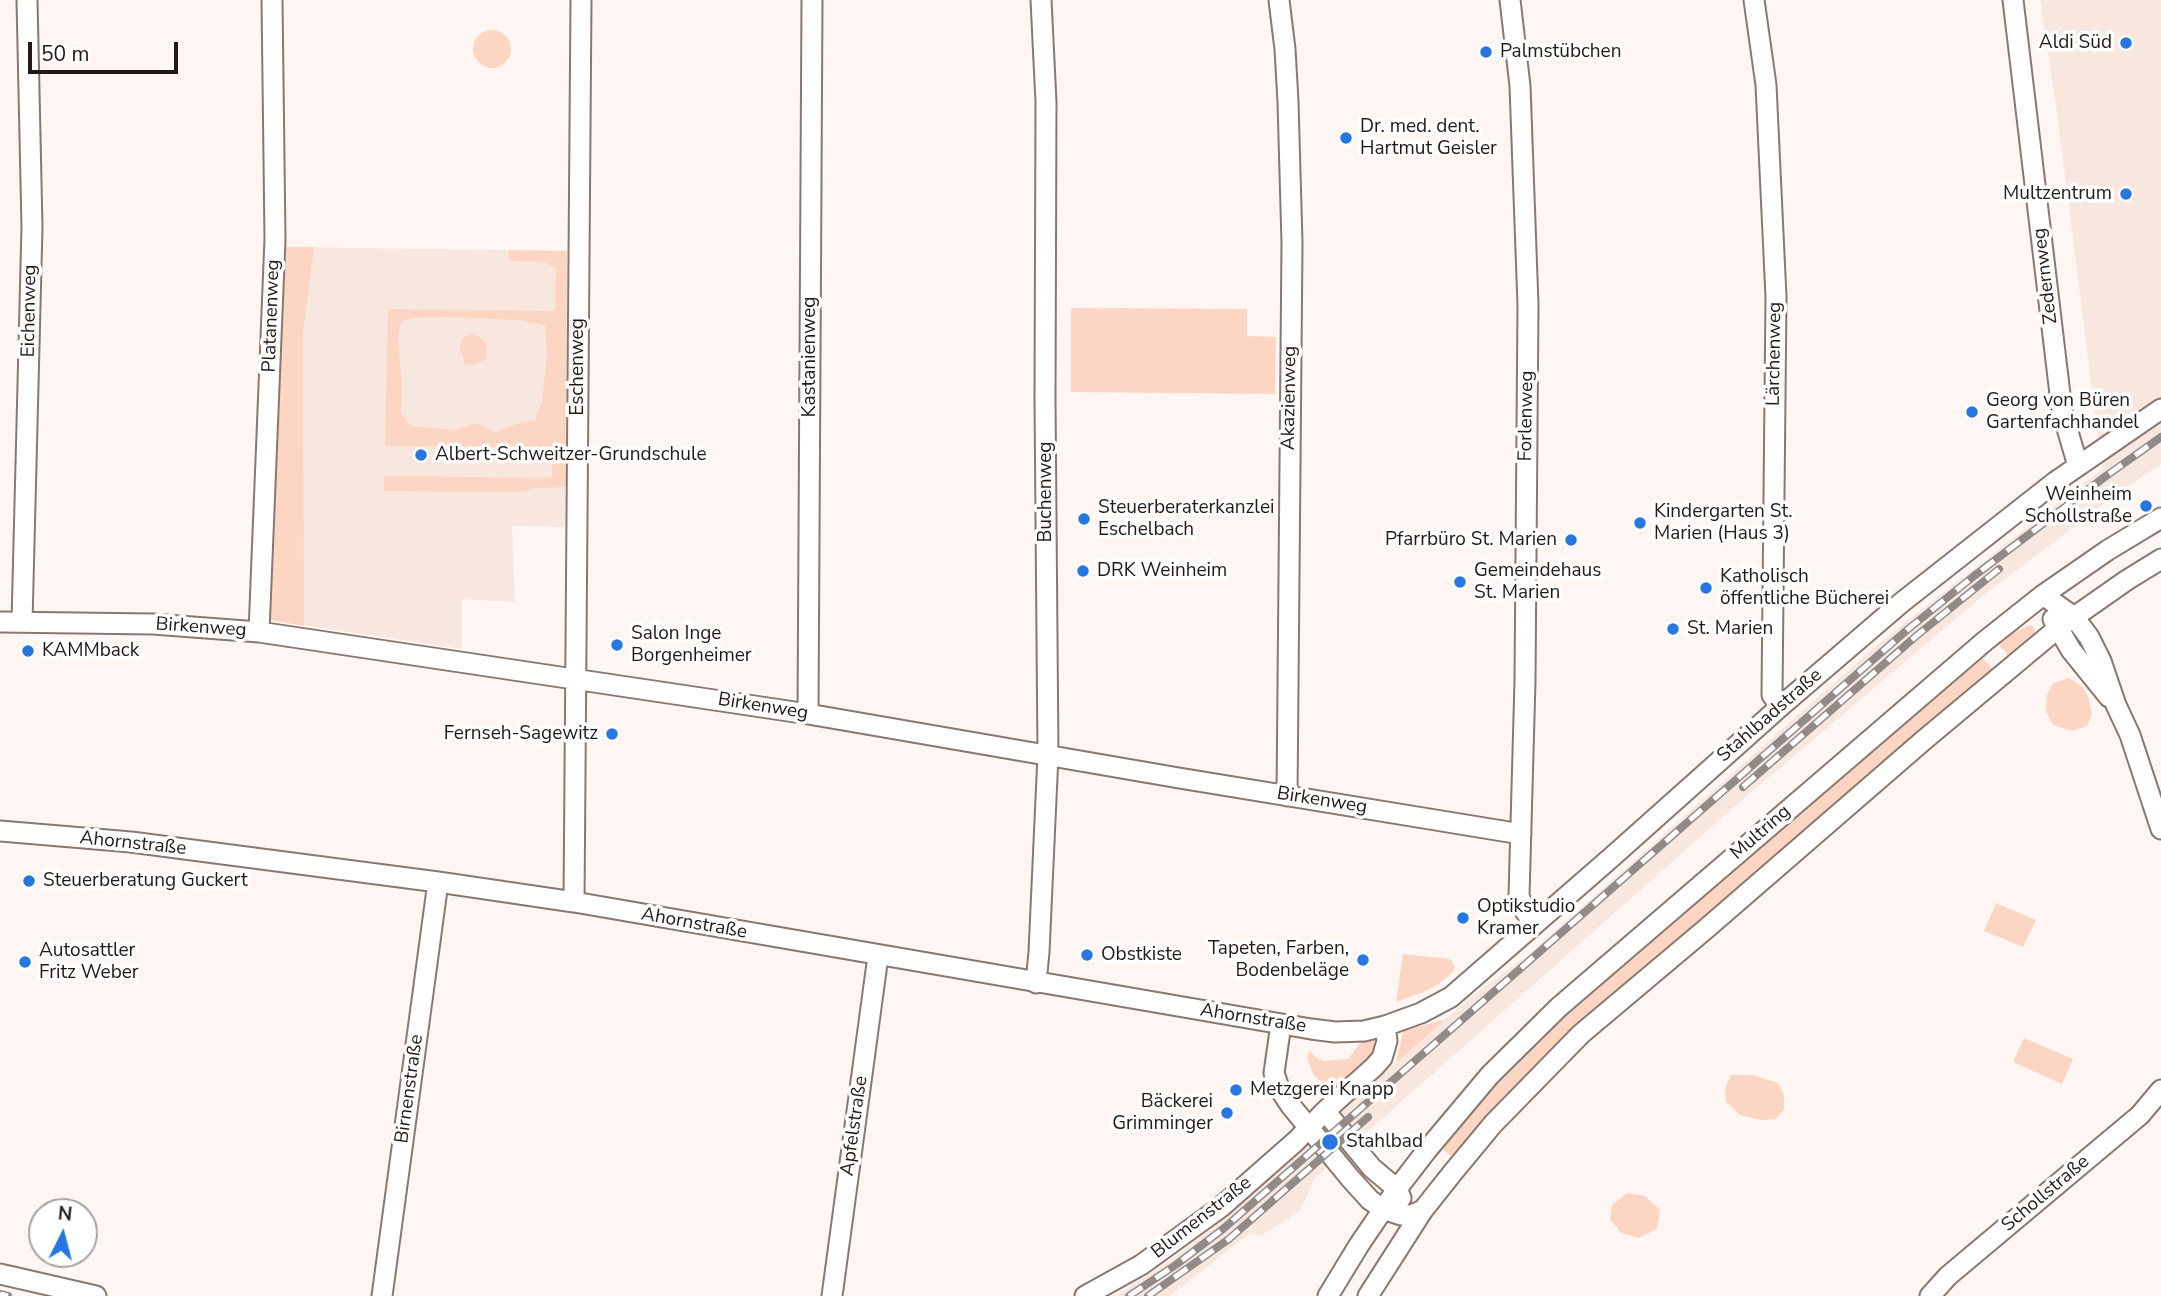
<!DOCTYPE html>
<html>
<head>
<meta charset="utf-8">
<style>
  body { margin:0 }
  #map { position:relative; width:2161px; height:1296px; overflow:hidden; background:#fef6f2; font-family:"Nunito Sans",sans-serif }
  canvas { display:block }
  .north { position:absolute; left:28px; top:1198px; width:70px; height:70px; box-sizing:border-box; background:#fff; border:2px solid #a6a3a2; border-radius:50%; rotate:6deg; font-size:19px; font-weight:700; line-height:28px; text-align:center; color:#211a17 }
  .north::after { content:''; display:block; margin:auto; width:24px; height:32px; background:#2776e1; clip-path:polygon(50% 0,100% 100%,50% 72%,0 100%) }
  .scale { position:absolute; left:28px; top:42px; width:150px; height:32px; box-sizing:border-box; border:4px solid #211a17; border-top:0; padding-left:9px; font-size:21px; line-height:24px; white-space:nowrap; color:#211a17; -webkit-text-stroke:5px #fff; paint-order:stroke }
</style>
</head>
<body>
<div id="map">
<canvas width="2161" height="1296"></canvas>
<div class="north">N</div>
<div class="scale">50 m</div>
</div>
<script>
const c = document.querySelector('canvas').getContext('2d');
c.lineJoin = 'round';
function paint(path, color) { c.fillStyle = color; c.fill(path, 'evenodd'); }
const toPath = rows => new Path2D(rows.map(r => 'M' + r).join(''));
function trace(path, color, width, dash) { c.strokeStyle = color; c.lineWidth = width; c.lineCap = dash ? 'butt' : 'round'; c.setLineDash(dash || []); c.stroke(path); }
function write(font, color, halo, rows, align = 'center') {
  c.font = font + ' "Nunito Sans",sans-serif'; c.lineWidth = 7; c.setLineDash([]); c.textBaseline = 'middle'; c.strokeStyle = halo; c.fillStyle = color; for (const [text, x, y, turn = 0] of rows) {
    c.save(); c.translate(x, y); c.rotate((+turn || 0) * Math.PI / 180); c.textAlign = isNaN(turn) ? turn : align; if (halo) c.strokeText(text, 0, 0); c.fillText(text, 0, 0); c.restore();
  }
}
const built = toPath([
  [2040,0,2161,0,2161,464,2119,493,1986,593,1741,801,1315,1178,1301,1210,1260,1236,1250,1233,1170,1296,1116,1296,1168,1262,1211,1229,1290,1160,1349,1104,1470,998,1529,954,1862,658,1903,624,2102,469,2057,113],
  [284,247,567,251,565,527,512,526,515,602,462,599,462,649,270,620]
]);
const green = toPath([
  '473 49a19 19 0 1 1 38 0a19 19 0 1 1-38 0Z',
  [284,247,314,247,303,334,304,626,270,620],
  [508,250,567,251,566,487,536,488,517,492,384,491,384,476,552,478,552,448,385,446,388,309,555,311,556,268,545,262,510,261],
  [445,317,518,320,545,325,547,356,542,402,535,421,523,422,494,432,477,423,453,430,411,426,401,413,402,387,398,337,401,322,412,318],
  [1071,308,1247,309,1247,336,1276,337,1275,394,1071,392],
  [471,334,478,336,486,343,487,349,486,359,475,364,465,365,460,349,461,339],
  [2029,625,2033,626,2035,630,2034,635,2008,655,1999,645,2013,633],
  [1983,658,1993,669,1567,1033,1508,1093,1452,1157,1440,1147,1499,1080,1557,1022],
  [2069,678,2082,686,2088,696,2092,714,2087,726,2072,731,2053,725,2046,712,2047,695,2053,683],
  [1996,903,2036,920,2023,947,1984,931],
  [1403,954,1450,959,1455,967,1453,972,1440,983,1424,992,1396,1002],
  [1446,1019,1396,1063,1403,1031],
  [1364,1038,1370,1039,1375,1042,1378,1048,1378,1053,1340,1089,1324,1084,1314,1075,1307,1058,1309,1050,1318,1059,1324,1061,1348,1059],
  [2024,1038,2073,1059,2062,1084,2013,1062],
  [1731,1075,1752,1075,1778,1083,1784,1095,1784,1109,1776,1119,1762,1120,1740,1115,1726,1102,1725,1089],
  [1627,1193,1645,1196,1660,1210,1657,1229,1639,1238,1621,1233,1610,1219,1612,1205]
]);
const minor = toPath([
  [1279,0,1285,49,1288,102,1292,243,1287,796],
  [1510,0,1520,86,1528,305,1525,681,1519,896,1525,911,1534,924],
  [1754,0,1766,85,1776,297,1772,695,1781,706],
  [2013,0,2062,411,2078,466],
  [2043,595,2074,617,2089,637,2101,661,2116,705,2130,735,2161,829],
  [2053,619,2071,650,2109,697],
  [0,622,153,624,259,632,808,714,1179,778,1521,834],
  [22,622,32,227,27,0],
  [259,632,275,239,272,0],
  [808,714,812,0],
  [0,831,131,842,438,882,574,902,1311,1029,1335,1032,1364,1031,1385,1026,1421,1013,1451,997,1613,856,1781,706,1901,603,2055,482,2161,409],
  [574,902,581,0],
  [1036,983,1039,952,1048,755,1045,399,1046,102,1041,0],
  [1281,1024,1274,1073,1279,1088,1291,1106,1350,1178,1370,1200,1383,1209,1401,1215,1411,1215,1423,1210],
  [1325,1111,1372,1168,1397,1189,1401,1198],
  [0,1274,96,1296],
  [382,1296,438,882],
  [832,1296,878,956],
  [1085,1296,1141,1265,1221,1207,1296,1141,1325,1111,1374,1067,1382,1058,1387,1041,1385,1026],
  [1328,1296,1359,1245,1397,1189,1427,1150,1490,1075,1559,1007,1985,641,2043,595,2108,550,2161,518],
  [1368,1296,1423,1210,1454,1171,1493,1124,1581,1034,1707,928,1924,740,2057,629,2127,580,2161,559],
  [1930,1296,1948,1276,2140,1115,2161,1090]
]);
const rail = toPath([
  [1743,787,1915,637,1999,569],
  [0,1294,8,1296],
  [1129,1296,1177,1264,1223,1229,1907,630,1974,576,2106,476,2161,437],
  [1148,1296,1229,1239,1368,1117]
]);
const markers = [
  [2126,43,7,"#2776e1"],
  [1486,52,7,"#2776e1"],
  [1346,138,7,"#2776e1"],
  [2126,194,7,"#2776e1"],
  [1972,412,7,"#2776e1"],
  [421,455,7,"#2776e1"],
  [2146,506,7,"#2776e1"],
  [1084,519,7,"#2776e1"],
  [1640,523,7,"#2776e1"],
  [1571,540,7,"#2776e1"],
  [1083,571,7,"#2776e1"],
  [1460,582,7,"#2776e1"],
  [1706,588,7,"#2776e1"],
  [1673,629,7,"#2776e1"],
  [617,645,7,"#2776e1"],
  [28,651,7,"#2776e1"],
  [612,734,7,"#2776e1"],
  [29,881,7,"#2776e1"],
  [1463,918,7,"#2776e1"],
  [1087,955,7,"#2776e1"],
  [1363,960,7,"#2776e1"],
  [25,962,7,"#2776e1"],
  [1236,1090,7,"#2776e1"],
  [1227,1113,7,"#2776e1"],
  [1330,1142,9,"#2776e1"]
];
const poiNames = [
  ["Aldi Süd",2112,43,"right"],
  ["Palmstübchen",1500,52],
  ["Dr. med. dent.",1360,127],
  ["Hartmut Geisler",1360,149],
  ["Multzentrum",2112,194,"right"],
  ["Georg von Büren",1986,401],
  ["Gartenfachhandel",1986,423],
  ["Albert-Schweitzer-Grundschule",435,455],
  ["Weinheim",2132,495,"right"],
  ["Schollstraße",2132,517,"right"],
  ["Steuerberaterkanzlei",1098,508],
  ["Eschelbach",1098,530],
  ["Kindergarten St.",1654,512],
  ["Marien (Haus 3)",1654,534],
  ["Pfarrbüro St. Marien",1557,540,"right"],
  ["DRK Weinheim",1097,571],
  ["Gemeindehaus",1474,571],
  ["St. Marien",1474,593],
  ["Katholisch",1720,577],
  ["öffentliche Bücherei",1720,599],
  ["St. Marien",1687,629],
  ["Salon Inge",631,634],
  ["Borgenheimer",631,656],
  ["KAMMback",42,651],
  ["Fernseh-Sagewitz",598,734,"right"],
  ["Steuerberatung Guckert",43,881],
  ["Optikstudio",1477,907],
  ["Kramer",1477,929],
  ["Tapeten, Farben,",1349,949,"right"],
  ["Bodenbeläge",1349,971,"right"],
  ["Autosattler",39,951],
  ["Fritz Weber",39,973],
  ["Obstkiste",1101,955],
  ["Metzgerei Knapp",1250,1090],
  ["Bäckerei",1213,1102,"right"],
  ["Grimminger",1213,1124,"right"],
  ["Stahlbad",1346,1142]
];
const streetNames = [
  ["Zedernweg",2046,276,-97],
  ["Eichenweg",30,311,-89],
  ["Platanenweg",272,316,-88],
  ["Lärchenweg",1775,354,-89],
  ["Kastanienweg",810,357,-90],
  ["Eschenweg",578,367,-90],
  ["Akazienweg",1290,398,-89],
  ["Forlenweg",1527,416,-89],
  ["Buchenweg",1046,492,-90],
  ["Birkenweg",201,628,4],
  ["Birkenweg",763,707,9],
  ["Stahlbadstraße",1770,716,-41],
  ["Birkenweg",1322,801,9],
  ["Multring",1761,833,-41],
  ["Ahornstraße",133,844,6],
  ["Ahornstraße",694,924,10],
  ["Ahornstraße",1253,1019,9],
  ["Birnenstraße",410,1089,-82],
  ["Apfelstraße",855,1126,-82],
  ["Schollstraße",2046,1194,-40],
  ["Blumenstraße",1202,1218,-38]
];
paint(built, '#f7e7df');
paint(green, '#fcd6c3');
trace(minor, '#897870', 23);
trace(minor, '#fff', 19);
trace(rail, '#928a87', 8);
trace(rail, '#fff', 5, [16]);
for (const [x, y, r, color] of markers) { const dot = new Path2D(); dot.arc(x, y, r, 0, 2 * Math.PI); c.fillStyle = color; c.fill(dot); trace(dot, '#fff', 2.5); }
write('19px', '#211a17', '#fff', poiNames, 'left');
write('19px', '#211a17', '#fff', streetNames);
</script>
</body>
</html>
